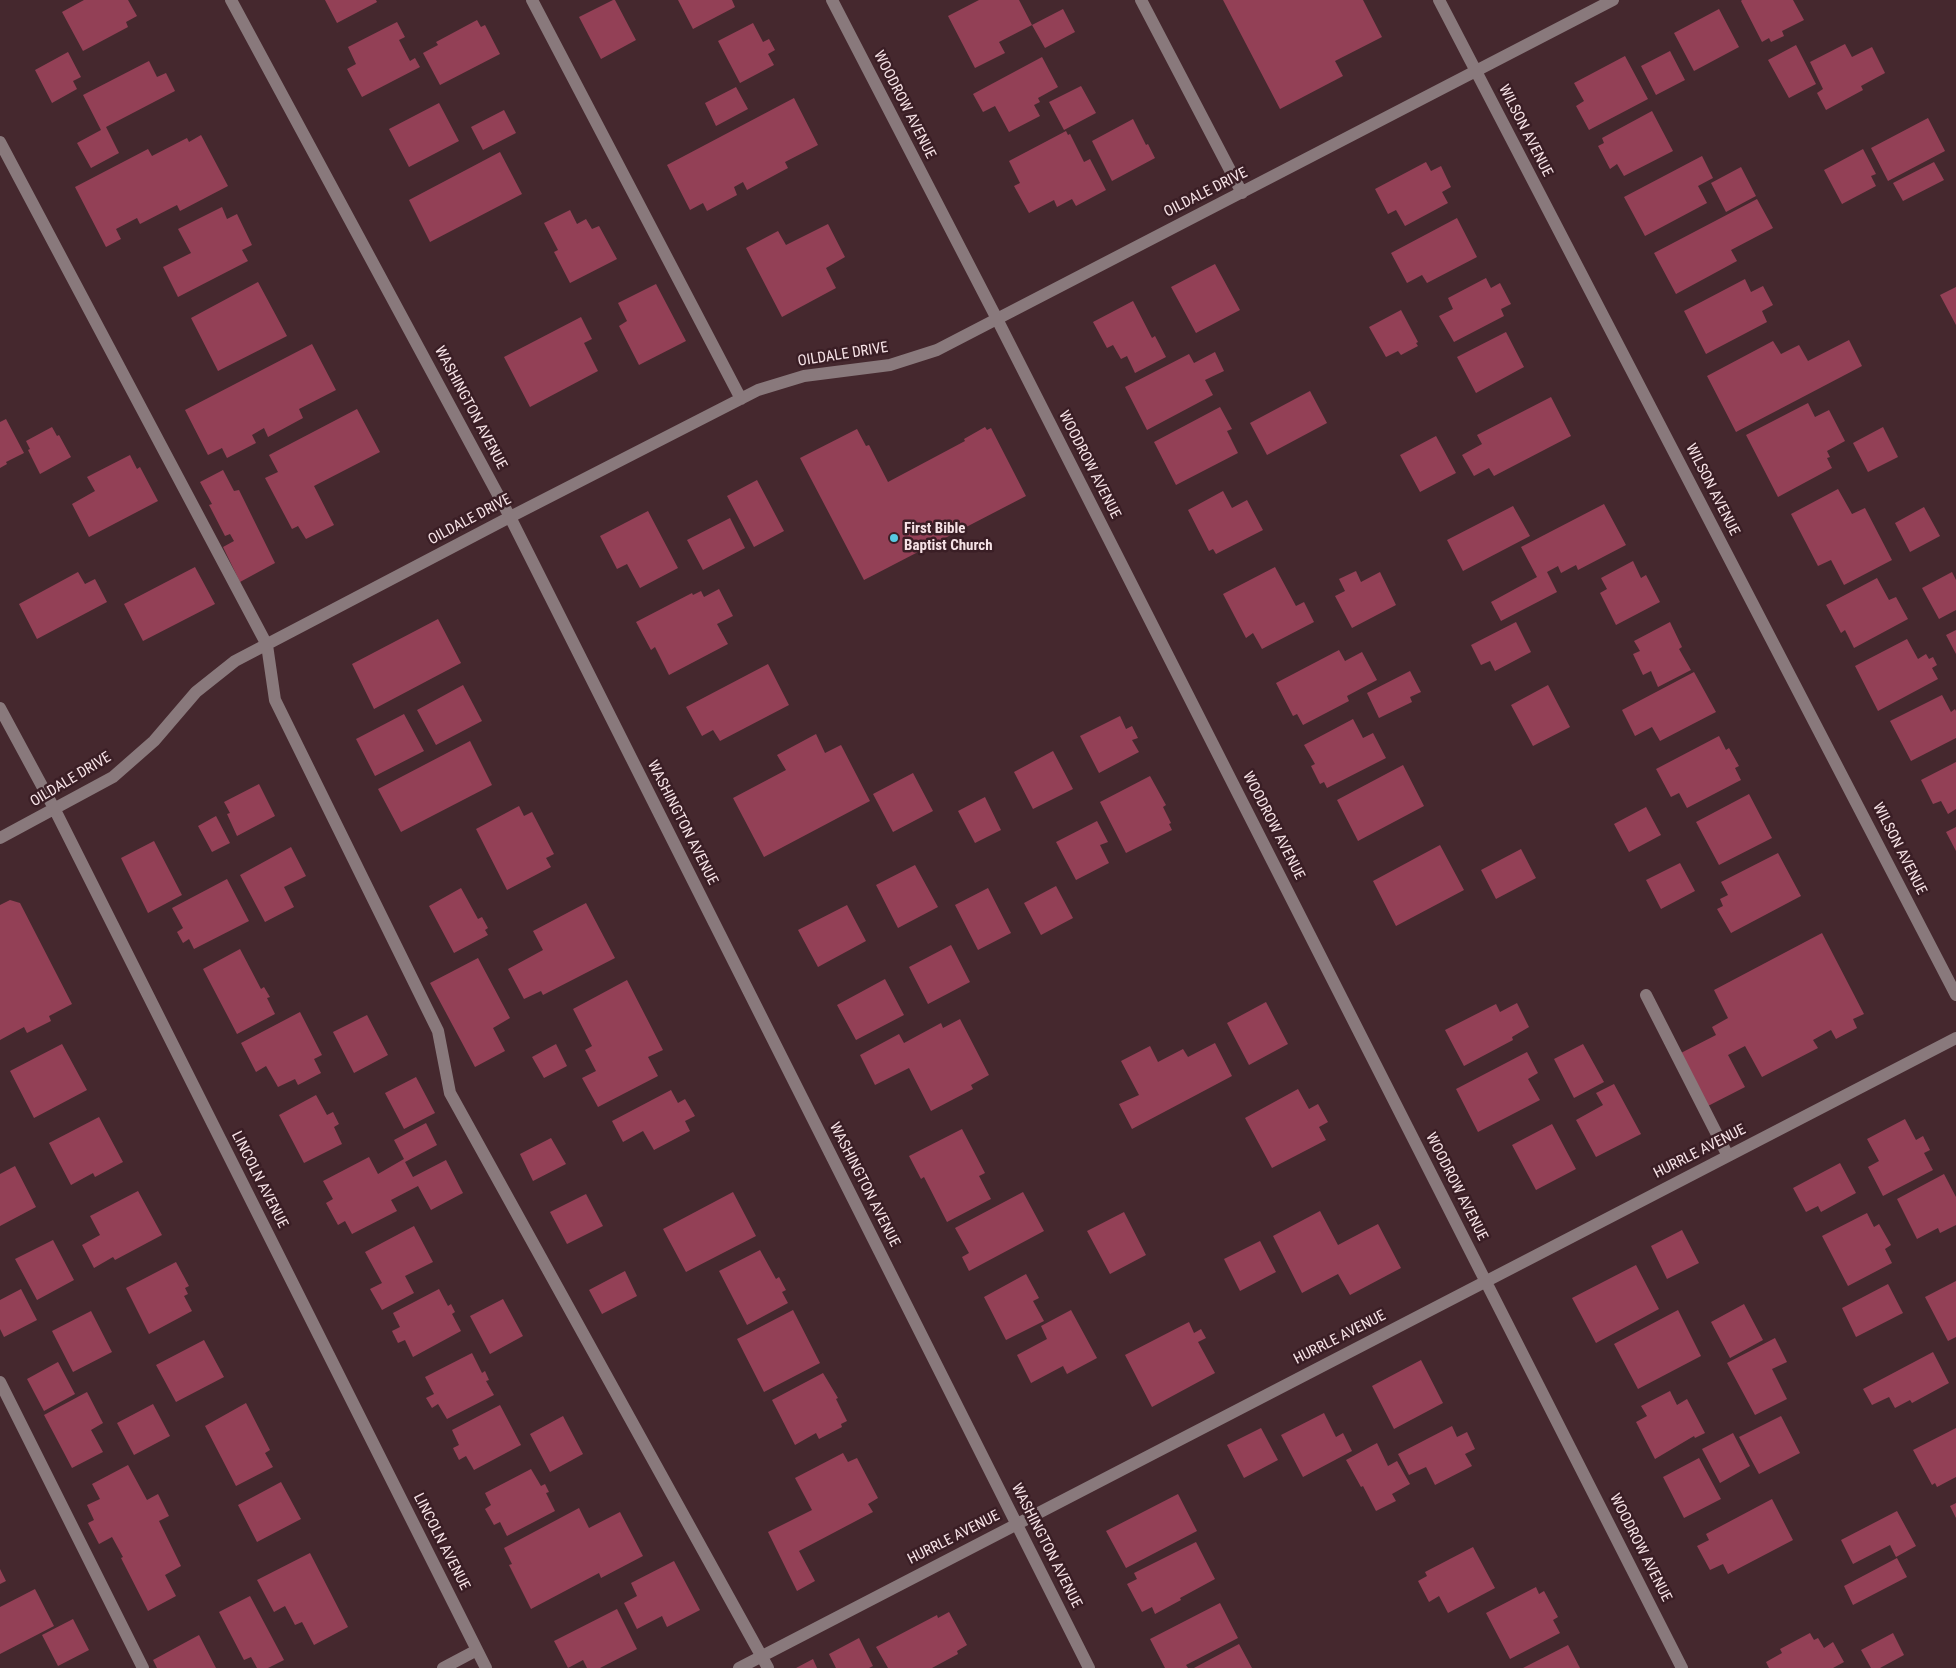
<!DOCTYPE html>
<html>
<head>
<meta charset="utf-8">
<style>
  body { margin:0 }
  canvas { display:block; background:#45282e }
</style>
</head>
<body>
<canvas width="1956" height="1668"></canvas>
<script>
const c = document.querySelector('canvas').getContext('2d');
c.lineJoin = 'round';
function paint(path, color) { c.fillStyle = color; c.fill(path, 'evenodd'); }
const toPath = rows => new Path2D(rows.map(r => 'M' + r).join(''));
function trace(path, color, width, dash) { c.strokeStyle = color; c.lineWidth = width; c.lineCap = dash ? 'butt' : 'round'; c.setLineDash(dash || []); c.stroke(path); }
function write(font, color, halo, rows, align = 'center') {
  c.font = font + ' "Roboto Condensed",sans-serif'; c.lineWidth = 5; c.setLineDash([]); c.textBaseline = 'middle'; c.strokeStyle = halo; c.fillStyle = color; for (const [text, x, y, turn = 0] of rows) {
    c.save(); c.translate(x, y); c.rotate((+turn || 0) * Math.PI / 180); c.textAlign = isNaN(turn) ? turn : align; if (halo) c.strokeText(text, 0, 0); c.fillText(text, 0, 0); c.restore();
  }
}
const building = toPath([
  [84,0,128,0,137,16,126,22,128,27,83,51,62,12],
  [325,0,376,0,377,2,337,23],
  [613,0,615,0,636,40,601,59,579,17],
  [678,0,732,0,735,7,693,29],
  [979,0,1019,0,1032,25,999,42,1005,53,975,68,948,16],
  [1223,0,1363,0,1382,37,1335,61,1343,76,1280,109],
  [1742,0,1793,0,1804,20,1782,31,1784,36,1771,42,1769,38,1762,42,1741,1],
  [1063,9,1075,32,1045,48,1032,25],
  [1719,9,1739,47,1694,71,1674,33],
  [477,20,481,27,485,25,500,54,440,85,423,53,438,45,436,42],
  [397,22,405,37,399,40,410,61,415,58,420,67,362,97,347,69,356,64,348,47],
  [753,23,763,42,769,39,775,50,768,54,774,65,740,83,718,41],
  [1845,44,1852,57,1872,47,1885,73,1861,86,1863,90,1826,110,1817,93,1823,89,1810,62],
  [1796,45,1816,84,1789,98,1768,60],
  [1670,51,1685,80,1656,95,1641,66],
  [68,52,81,77,73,81,77,89,52,103,35,70],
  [1625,56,1648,99,1589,130,1576,106,1584,101,1574,83],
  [1042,57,1058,87,1038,98,1040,102,1034,105,1040,116,1009,132,995,106,983,112,973,94],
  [149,61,157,77,166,73,175,91,106,127,119,153,91,168,77,143,101,130,83,95],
  [1081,86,1096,113,1064,130,1049,102],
  [736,87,748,109,716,126,705,103],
  [794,98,818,145,785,162,788,168,747,190,743,182,734,187,737,195,707,211,703,203,690,210,667,165],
  [439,103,459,141,409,167,389,129],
  [504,110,516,133,483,150,471,127],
  [1652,111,1673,151,1624,176,1617,164,1610,169,1598,146,1604,143,1602,138],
  [1928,118,1945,151,1888,181,1871,148],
  [1133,119,1146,145,1148,144,1155,158,1112,181,1092,141],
  [1066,131,1068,135,1070,134,1084,162,1090,159,1106,190,1076,206,1072,199,1057,207,1054,200,1029,213,1014,186,1020,183,1009,161],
  [201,135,228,186,180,211,177,205,140,224,137,218,116,229,121,239,106,247,75,187,148,149,152,156,187,138,189,142],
  [1863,149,1876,174,1871,176,1876,186,1842,204,1824,170],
  [500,152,522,194,430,242,409,200],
  [1702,156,1713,178,1698,186,1707,203,1645,236,1624,197],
  [1426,162,1431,171,1441,166,1451,187,1442,192,1448,203,1405,226,1396,210,1388,214,1375,189],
  [1934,162,1944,180,1903,201,1893,183],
  [1741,167,1756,196,1726,212,1711,183],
  [1757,199,1773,228,1731,250,1737,261,1676,294,1654,253],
  [222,207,227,219,237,214,252,245,242,250,248,261,178,297,163,267,191,253,178,229],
  [570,210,577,224,586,219,592,229,599,226,617,259,570,283,554,252,558,250,544,223],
  [1457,218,1477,257,1427,283,1422,275,1407,283,1391,253],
  [828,224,845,257,826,268,836,288,782,317,746,248,778,231,786,245],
  [1215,264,1240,310,1196,333,1171,287],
  [1486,278,1491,288,1500,283,1511,304,1501,309,1504,316,1454,342,1439,316,1453,309,1448,298],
  [1745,279,1751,292,1763,286,1773,305,1762,311,1767,322,1706,354,1684,311],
  [258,282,287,336,218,371,191,318],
  [656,284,686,341,639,365,619,326,627,321,618,303],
  [1956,287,1956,325,1940,295],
  [1133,301,1152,338,1155,336,1166,357,1135,373,1127,356,1121,359,1113,345,1107,348,1093,322],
  [1401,310,1418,342,1416,343,1418,346,1401,355,1398,351,1386,357,1369,327],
  [581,317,592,339,584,343,598,371,530,407,504,357],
  [1506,332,1524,367,1476,393,1457,357],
  [1849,340,1862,366,1736,432,1707,376,1773,341,1781,354,1799,345,1808,361],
  [312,344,336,390,299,409,303,418,268,437,264,428,252,435,256,443,227,458,222,448,208,455,185,410],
  [1215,352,1224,371,1205,380,1213,395,1147,430,1125,387,1189,354,1194,363],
  [1310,391,1327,423,1267,455,1250,423],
  [1551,397,1571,436,1494,476,1489,468,1474,476,1462,455,1482,444,1477,435],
  [1808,403,1815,417,1829,410,1845,441,1827,451,1830,457,1827,458,1832,468,1778,497,1746,435],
  [1220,407,1232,429,1227,431,1238,453,1176,485,1154,442],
  [357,409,380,452,314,486,334,525,306,539,298,526,292,529,265,478,278,472,269,455],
  [6,419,24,453,6,462,7,464,0,468,0,422],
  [52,427,57,436,59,435,71,457,40,474,28,450,30,449,26,441],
  [985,427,987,430,991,428,1026,496,864,580,800,458,857,429,866,446,869,445,888,482,965,441,964,439],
  [1883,427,1898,457,1868,472,1853,443],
  [1436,436,1456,473,1420,492,1400,455],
  [130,455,137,469,140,467,158,501,89,537,72,504,95,491,87,477],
  [223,470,234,491,239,490,275,563,240,582,223,547,234,541,230,534,225,536,209,505,212,504,200,482],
  [757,480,784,531,754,547,727,496],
  [1838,489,1852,514,1865,508,1892,560,1844,585,1831,560,1818,566,1791,514],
  [1223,491,1232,508,1247,500,1263,530,1216,554,1213,549,1209,551,1188,510],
  [1604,504,1626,545,1578,570,1576,565,1561,573,1558,566,1547,572,1557,592,1501,621,1491,602,1537,577,1521,547],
  [1513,506,1530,536,1463,571,1447,540],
  [1924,507,1940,536,1910,552,1895,523],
  [648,511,678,568,640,588,627,564,617,569,600,536],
  [730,518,745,548,703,570,687,540],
  [1633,561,1641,578,1646,575,1660,602,1616,625,1600,593,1607,589,1601,578],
  [195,567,215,604,143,641,124,604],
  [1275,567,1296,606,1304,602,1314,622,1262,649,1253,633,1246,638,1223,594],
  [1356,571,1361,582,1380,572,1396,605,1352,628,1335,596,1345,591,1339,579],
  [78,572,85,584,95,579,107,602,37,639,19,604],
  [1952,572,1956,580,1956,610,1939,619,1922,588],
  [1877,578,1889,600,1896,597,1908,619,1854,648,1845,630,1841,633,1826,605],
  [719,589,733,616,717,624,728,644,669,675,655,647,651,650,636,622,692,593,693,595,701,591,704,597],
  [438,619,461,663,374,709,352,664],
  [1516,622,1531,652,1495,671,1490,661,1481,665,1471,645],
  [1670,622,1682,647,1679,649,1691,670,1658,687,1651,671,1643,675,1633,654,1640,651,1634,641],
  [1956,630,1956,654,1946,635],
  [1907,639,1918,659,1926,654,1929,659,1933,657,1937,665,1932,668,1938,679,1878,711,1855,666],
  [1339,650,1345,661,1362,652,1377,680,1347,696,1349,701,1303,725,1297,714,1293,716,1276,683],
  [768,664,789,705,720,741,713,730,702,736,686,707],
  [1410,671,1421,692,1410,697,1412,702,1379,718,1367,693],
  [1694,672,1716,712,1660,741,1652,727,1635,736,1622,710],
  [463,685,482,721,436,745,417,710],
  [1548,685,1570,727,1533,746,1511,705],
  [1942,695,1951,712,1955,709,1956,711,1956,738,1911,761,1890,721],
  [404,714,424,751,375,776,356,739],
  [1120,716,1126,729,1132,726,1138,738,1132,740,1139,752,1099,773,1080,736],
  [1353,719,1363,738,1373,733,1386,758,1327,788,1324,782,1320,784,1311,766,1315,764,1304,745],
  [816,734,825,753,841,745,870,801,764,857,733,798,786,770,777,755],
  [1719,736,1726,750,1729,748,1739,766,1735,768,1741,780,1687,808,1679,793,1671,797,1656,769],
  [470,741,492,785,401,832,378,789],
  [1053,751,1073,789,1033,809,1014,772],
  [1956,762,1956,809,1948,814,1941,801,1933,804,1921,780],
  [1403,765,1424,806,1358,841,1337,800],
  [913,773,933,811,893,832,873,794],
  [1150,776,1166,805,1163,807,1171,823,1169,824,1172,830,1126,853,1100,802],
  [259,784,275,816,237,836,227,814,230,813,224,802],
  [1749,794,1772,838,1719,865,1696,822],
  [985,797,1001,830,975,843,958,811],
  [519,806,524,816,532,812,554,854,546,858,551,867,507,890,476,829],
  [1646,807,1661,835,1629,852,1614,824],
  [216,816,230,843,212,852,198,826],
  [1097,821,1108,842,1100,845,1109,863,1076,880,1056,842],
  [1956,827,1956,851,1946,832],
  [154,841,182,895,148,913,121,858],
  [1440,845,1464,890,1396,926,1373,881],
  [291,847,306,876,284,887,294,907,265,922,240,875],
  [1521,849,1536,878,1496,899,1481,870],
  [1778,853,1801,896,1731,933,1717,909,1723,906,1720,899,1728,895,1721,882],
  [1680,863,1695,891,1661,909,1646,880],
  [915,865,938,907,898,928,876,885],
  [227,879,249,921,194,949,189,939,183,943,177,932,183,928,172,908],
  [1056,886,1073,918,1041,935,1024,903],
  [461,888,478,919,482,917,488,928,485,930,488,935,454,953,429,906],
  [988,888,1011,933,978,950,955,905],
  [10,900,20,903,72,1004,49,1016,51,1021,27,1033,24,1027,0,1040,0,905],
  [586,903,615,958,543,995,541,991,524,999,508,969,543,950,533,931],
  [847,905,866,941,818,967,798,930],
  [1822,933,1864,1014,1853,1019,1857,1028,1836,1039,1831,1030,1813,1040,1818,1048,1762,1077,1745,1046,1728,1055,1745,1087,1706,1107,1679,1054,1716,1035,1712,1027,1728,1018,1714,990],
  [951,945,970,982,928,1004,909,967],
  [240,949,261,989,264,987,270,997,267,998,275,1014,237,1034,203,969],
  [478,958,510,1018,493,1028,505,1051,475,1067,430,983],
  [885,979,904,1015,856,1040,837,1005],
  [627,980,663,1050,648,1057,658,1076,598,1107,582,1078,596,1071,585,1050,592,1046,573,1009],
  [1266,1002,1288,1044,1249,1065,1227,1023],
  [1517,1003,1529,1027,1512,1037,1513,1040,1464,1066,1445,1030,1496,1004,1500,1012],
  [300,1012,322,1055,314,1059,321,1073,298,1085,295,1079,278,1087,266,1066,256,1072,241,1043],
  [367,1015,388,1055,354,1073,333,1032],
  [960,1019,989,1075,971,1085,973,1089,931,1111,909,1068,875,1085,860,1055,899,1034,904,1043,941,1023,943,1028],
  [1215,1043,1232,1076,1132,1129,1119,1104,1139,1095,1121,1061,1150,1046,1158,1062,1183,1049,1188,1057],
  [62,1044,87,1090,34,1118,10,1071],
  [556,1044,567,1066,544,1078,532,1057],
  [1583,1044,1604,1082,1574,1098,1554,1059],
  [1527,1052,1538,1073,1528,1079,1540,1100,1478,1132,1456,1089],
  [416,1077,435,1113,404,1129,385,1093],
  [1614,1084,1641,1134,1596,1157,1576,1120,1603,1105,1596,1093],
  [1298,1089,1309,1109,1318,1104,1328,1122,1319,1127,1326,1140,1272,1168,1245,1118],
  [671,1090,678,1103,685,1099,695,1116,685,1121,690,1131,654,1150,643,1131,623,1142,612,1121],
  [316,1095,327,1115,333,1112,339,1124,334,1127,342,1144,304,1163,279,1115],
  [99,1117,123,1162,95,1177,93,1173,71,1185,49,1143],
  [1905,1119,1916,1140,1923,1136,1930,1150,1924,1153,1933,1170,1883,1196,1868,1167,1879,1161,1867,1139],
  [426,1123,437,1145,405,1162,413,1177,446,1160,463,1193,431,1210,418,1186,391,1200,397,1211,352,1234,345,1221,338,1225,326,1203,333,1199,323,1181,369,1157,378,1174,404,1159,394,1140],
  [1552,1124,1576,1169,1536,1190,1512,1145],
  [962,1129,985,1173,979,1176,991,1199,947,1222,924,1177,921,1179,909,1156],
  [551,1138,566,1164,533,1181,520,1154],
  [1840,1163,1856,1193,1821,1212,1818,1206,1806,1212,1793,1188],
  [15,1166,36,1207,0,1226,0,1174],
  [1944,1174,1956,1197,1956,1225,1940,1233,1938,1228,1917,1239,1897,1199],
  [138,1191,162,1235,115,1260,113,1257,94,1268,82,1245,100,1235,90,1216],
  [733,1192,756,1236,686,1272,663,1229],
  [1023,1192,1044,1231,969,1271,962,1257,969,1253,955,1228],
  [586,1194,603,1226,567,1244,550,1212],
  [1320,1211,1338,1245,1378,1224,1401,1268,1350,1295,1338,1274,1302,1293,1273,1236],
  [1124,1212,1146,1255,1110,1274,1087,1231],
  [1867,1213,1874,1227,1879,1224,1891,1245,1885,1249,1892,1263,1848,1286,1822,1236],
  [414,1226,433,1262,405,1276,414,1293,382,1310,370,1289,382,1283,365,1252],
  [1682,1230,1699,1263,1667,1279,1651,1246],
  [53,1240,74,1280,37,1300,15,1259],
  [1260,1241,1276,1272,1240,1291,1224,1259],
  [760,1250,776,1279,779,1277,786,1290,782,1292,788,1303,747,1325,719,1271],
  [176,1262,189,1286,185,1288,188,1294,184,1296,192,1311,149,1334,126,1288],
  [1636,1265,1659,1309,1596,1343,1572,1298],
  [625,1271,637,1296,602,1314,589,1290],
  [1026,1274,1039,1298,1033,1301,1044,1321,1006,1340,984,1297],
  [1956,1281,1956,1337,1948,1341,1925,1297],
  [1888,1284,1903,1313,1856,1337,1842,1308],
  [21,1289,37,1320,4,1337,0,1329,0,1300],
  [439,1289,448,1306,451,1304,455,1312,452,1314,461,1331,413,1357,405,1340,398,1343,392,1331,400,1327,393,1313],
  [503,1299,523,1336,490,1354,470,1316],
  [1744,1304,1763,1340,1730,1358,1711,1322],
  [793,1310,820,1363,764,1392,737,1339],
  [1071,1310,1097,1358,1067,1374,1063,1366,1031,1383,1017,1355,1047,1339,1041,1326],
  [1678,1310,1701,1356,1638,1389,1614,1344],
  [91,1311,112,1352,73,1372,52,1331],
  [1189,1322,1194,1333,1201,1329,1206,1338,1198,1342,1215,1373,1152,1407,1125,1355],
  [1775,1338,1787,1362,1772,1369,1787,1399,1755,1415,1727,1363],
  [204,1340,224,1377,176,1402,156,1365],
  [1933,1352,1949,1383,1912,1403,1910,1400,1895,1408,1889,1397,1872,1405,1863,1389],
  [472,1353,482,1373,485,1371,489,1380,486,1381,494,1395,447,1419,438,1404,432,1408,426,1398,434,1394,425,1377],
  [1421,1360,1443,1403,1394,1429,1372,1386],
  [58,1362,75,1394,44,1411,27,1379],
  [823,1373,838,1398,836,1399,847,1421,841,1424,842,1427,819,1439,816,1433,795,1445,772,1400],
  [1670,1391,1677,1405,1687,1399,1705,1433,1695,1438,1694,1436,1655,1459,1636,1422,1647,1416,1641,1406],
  [87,1392,103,1423,91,1430,103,1452,72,1468,44,1415],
  [246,1403,270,1450,265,1453,273,1467,236,1486,205,1426],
  [153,1404,170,1436,134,1455,117,1423],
  [500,1405,521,1445,474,1470,466,1456,459,1460,453,1448,459,1445,452,1430],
  [1324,1413,1336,1437,1343,1433,1352,1451,1303,1477,1281,1435],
  [563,1416,583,1454,550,1472,530,1434],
  [1781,1416,1800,1453,1759,1474,1739,1437],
  [1452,1426,1457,1437,1467,1432,1475,1449,1465,1454,1472,1466,1435,1485,1426,1467,1409,1475,1398,1454],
  [1261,1428,1278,1460,1244,1478,1227,1445],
  [1956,1428,1956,1477,1937,1487,1935,1483,1932,1485,1913,1450],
  [1733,1433,1750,1466,1720,1483,1702,1449],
  [1377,1443,1388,1466,1397,1461,1410,1484,1392,1494,1396,1501,1376,1511,1363,1486,1361,1487,1346,1460],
  [843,1453,848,1462,857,1458,878,1498,868,1504,873,1512,799,1551,815,1581,797,1591,768,1532,812,1510,795,1478],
  [1699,1458,1721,1499,1684,1518,1663,1477],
  [128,1465,147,1500,158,1494,169,1516,159,1521,181,1566,165,1575,176,1596,148,1611,121,1558,123,1557,112,1537,99,1544,88,1523,94,1520,87,1505,100,1499,92,1484],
  [531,1469,541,1486,545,1484,549,1492,546,1493,555,1511,507,1536,500,1522,494,1525,485,1509,491,1505,485,1493],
  [281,1482,301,1519,257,1542,238,1505],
  [1178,1494,1197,1531,1126,1568,1106,1531],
  [1772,1499,1793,1540,1728,1574,1723,1564,1710,1570,1697,1546,1709,1540,1706,1534],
  [1956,1503,1956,1518,1950,1506],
  [579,1508,589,1528,620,1512,643,1556,601,1578,599,1573,531,1609,509,1565,512,1564,504,1548],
  [1897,1511,1916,1546,1896,1557,1890,1545,1853,1564,1841,1540],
  [1196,1542,1215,1579,1180,1598,1181,1600,1155,1614,1152,1607,1142,1612,1127,1584,1137,1579,1134,1573],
  [1473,1547,1495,1588,1448,1613,1439,1596,1429,1602,1418,1581,1427,1576,1425,1572],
  [310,1553,348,1627,314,1645,302,1622,295,1625,285,1606,274,1612,257,1580],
  [1897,1558,1907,1577,1853,1605,1844,1586],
  [674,1561,700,1610,667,1627,662,1616,637,1629,624,1603,637,1596,631,1583],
  [0,1569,6,1581,0,1584],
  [1536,1587,1539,1594,1544,1591,1558,1617,1553,1620,1560,1633,1510,1659,1486,1613],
  [35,1589,54,1626,0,1654,0,1607],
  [250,1596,284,1660,268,1668,257,1668,251,1657,244,1660,219,1612],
  [1220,1603,1238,1638,1186,1665,1188,1668,1165,1668,1150,1639],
  [617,1609,637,1649,600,1668,587,1668,583,1660,568,1668,554,1641],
  [949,1612,967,1645,957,1651,958,1654,932,1668,888,1668,876,1647,937,1615,938,1618],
  [73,1619,89,1650,58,1666,42,1635],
  [1810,1633,1814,1640,1818,1638,1824,1648,1833,1642,1844,1662,1833,1668,1769,1668,1766,1662,1782,1653,1780,1649],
  [1893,1633,1904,1655,1880,1668,1871,1668,1861,1650],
  [199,1635,216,1668,157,1668,153,1660],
  [859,1638,873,1666,869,1668,836,1668,829,1654],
  [1239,1644,1252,1668,1194,1668],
  [1568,1645,1580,1668,1523,1668],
  [813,1659,817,1668,796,1668]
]);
const minor = toPath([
  [231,0,510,517,1089,1668],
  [532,0,741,399],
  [832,0,997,319,1682,1668],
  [1141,0,1242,193],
  [1439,0,1956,995],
  [0,142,267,645,275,700,438,1031,450,1093,768,1668],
  [0,708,55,810,486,1668],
  [0,838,113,777,154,741,196,692,235,661,510,517,758,390,804,376,890,365,937,350,1613,0],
  [1646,995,1728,1156],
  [0,1382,143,1668],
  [443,1668,477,1650],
  [739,1668,1956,1038]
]);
const markers = [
  [894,538,5,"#58c9e3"]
];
const streetNames = [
  ["WOODROW AVENUE",904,105,63],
  ["WILSON AVENUE",1525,131,63],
  ["OILDALE DRIVE",1206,193,-27],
  ["OILDALE DRIVE",843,355,-9],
  ["WASHINGTON AVENUE",470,408,62],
  ["WOODROW AVENUE",1089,465,63],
  ["WILSON AVENUE",1712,490,63],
  ["OILDALE DRIVE",470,520,-28],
  ["OILDALE DRIVE",71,780,-31],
  ["WASHINGTON AVENUE",682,823,63],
  ["WOODROW AVENUE",1273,826,63],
  ["WILSON AVENUE",1899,849,63],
  ["HURRLE AVENUE",1700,1152,-27],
  ["LINCOLN AVENUE",259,1180,63],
  ["WASHINGTON AVENUE",864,1185,63],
  ["WOODROW AVENUE",1456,1187,63],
  ["HURRLE AVENUE",1340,1338,-27],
  ["HURRLE AVENUE",954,1538,-27],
  ["LINCOLN AVENUE",441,1542,63],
  ["WASHINGTON AVENUE",1046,1546,63],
  ["WOODROW AVENUE",1640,1548,63]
];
const poiNames = [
  ["First Bible",904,529],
  ["Baptist Church",904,546]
];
paint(building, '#934056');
trace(minor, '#89797c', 12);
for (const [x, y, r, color] of markers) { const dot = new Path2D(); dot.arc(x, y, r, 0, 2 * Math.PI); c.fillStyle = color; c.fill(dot); trace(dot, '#3a1e25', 2); }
write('15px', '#f6e2e6', '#3a1e25', streetNames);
write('bold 15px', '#f6e2e6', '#3a1e25', poiNames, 'left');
</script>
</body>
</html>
